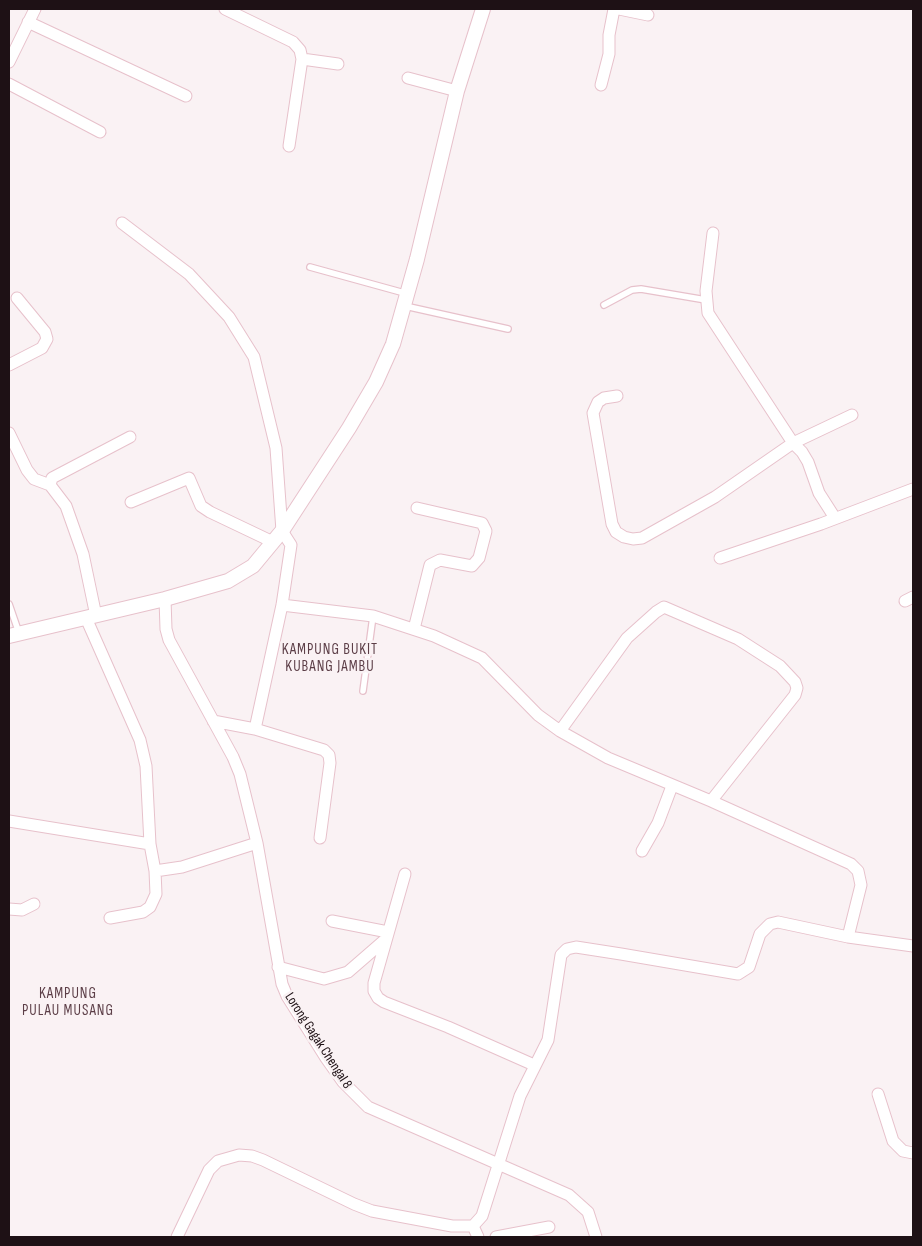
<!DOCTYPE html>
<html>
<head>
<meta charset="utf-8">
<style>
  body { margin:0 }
  #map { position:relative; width:922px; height:1246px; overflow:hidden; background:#faf2f4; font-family:"Sofia Sans Condensed",sans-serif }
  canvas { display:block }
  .frame { position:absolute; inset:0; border:10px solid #1e1115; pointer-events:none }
</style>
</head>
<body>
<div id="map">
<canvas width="922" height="1246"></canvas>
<div class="frame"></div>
</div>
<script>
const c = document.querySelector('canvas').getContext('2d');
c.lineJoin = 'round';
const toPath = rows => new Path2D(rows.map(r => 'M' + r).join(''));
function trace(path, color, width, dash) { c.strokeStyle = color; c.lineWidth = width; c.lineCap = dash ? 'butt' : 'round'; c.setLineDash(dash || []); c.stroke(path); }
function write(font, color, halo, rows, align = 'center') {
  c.font = font + ' "Sofia Sans Condensed",sans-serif'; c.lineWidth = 5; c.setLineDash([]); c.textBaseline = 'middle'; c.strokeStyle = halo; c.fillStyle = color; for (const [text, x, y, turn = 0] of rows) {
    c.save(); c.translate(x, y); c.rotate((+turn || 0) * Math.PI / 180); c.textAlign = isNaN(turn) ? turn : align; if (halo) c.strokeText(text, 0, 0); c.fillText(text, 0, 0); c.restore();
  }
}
const service = toPath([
  [310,267,408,294],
  [604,305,632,290,641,289,706,300],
  [405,306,508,329],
  [9,604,19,633],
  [363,691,373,616]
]);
const minor = toPath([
  [225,9,293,42,300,50,302,59,289,146],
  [619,9,648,15],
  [28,22,186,96],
  [302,59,338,64],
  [9,62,35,9],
  [408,78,457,91],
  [9,84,100,132],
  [601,85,609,54,609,35,614,9],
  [122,223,189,274,229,317,254,357,276,448,282,531,291,545,282,605,255,729],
  [713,233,706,291,708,313,793,443,802,452,808,462,819,493,835,518],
  [9,365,42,348,47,339,45,332,17,298],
  [617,396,604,398,598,402,593,413,612,524,616,532,624,537,633,539,642,538,715,497,793,443,852,415],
  [9,433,27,470,34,479,50,485],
  [131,502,189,478,201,506,210,512,273,542],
  [720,558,821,524,913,489],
  [165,599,166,629,169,640,233,757,240,774,257,843,282,984,287,996,326,1058,343,1082,368,1107,569,1195,588,1212,596,1237],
  [905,601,913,597],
  [282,605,373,616,434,636,482,658,538,715,560,731,608,758,711,801,851,864,858,871,861,885,848,937,913,946],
  [96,616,83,554,66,506,50,485,52,478,130,437],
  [86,618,140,740,146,766,150,844,155,871,182,867,257,843],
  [414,629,430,565,440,560,472,566,479,558,486,531,482,523,417,508],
  [213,721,255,729,324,750,329,755,330,763,320,838],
  [560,731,627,638,656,612,664,607,738,639,780,666,795,682,797,688,795,695,711,801],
  [9,821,150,844],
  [642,851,658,823,672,786],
  [405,874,374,983,374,991,378,998,384,1002,448,1027,534,1065],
  [9,909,22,910,34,904],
  [110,918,143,912,150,907,156,894,155,871],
  [332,921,388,932],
  [278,967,324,979,348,972,386,939],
  [878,1094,893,1141,903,1151,913,1153],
  [473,1226,478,1237],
  [177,1237,209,1170,218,1161,239,1155,252,1156,263,1160,354,1204,372,1211,452,1226,473,1226,482,1216,520,1096,548,1040,561,955,567,949,576,947,621,954,738,974,749,967,760,934,770,924,778,922,848,937],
  [496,1237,549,1227]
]);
const tertiary = toPath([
  [9,636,165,599,228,581,253,566,282,531,349,428,376,382,393,344,417,259,457,91,483,9]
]);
const streetNames = [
  ["Lorong Gagak Chengal 8",318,1041,57]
];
const neighbourhoodNames = [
  ["KAMPUNG BUKIT",330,650],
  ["KUBANG JAMBU",330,667],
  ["KAMPUNG",68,994],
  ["PULAU MUSANG",68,1011]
];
trace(service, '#e7c1cb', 8);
trace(minor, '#e7c1cb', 13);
trace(tertiary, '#e7c1cb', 16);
trace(service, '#fff', 5.5);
trace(minor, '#fff', 11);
trace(tertiary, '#fff', 14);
write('14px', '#1e1115', '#faf2f4', streetNames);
c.letterSpacing = '1px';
write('15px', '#5c3e47', '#faf2f4', neighbourhoodNames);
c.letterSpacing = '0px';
</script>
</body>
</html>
